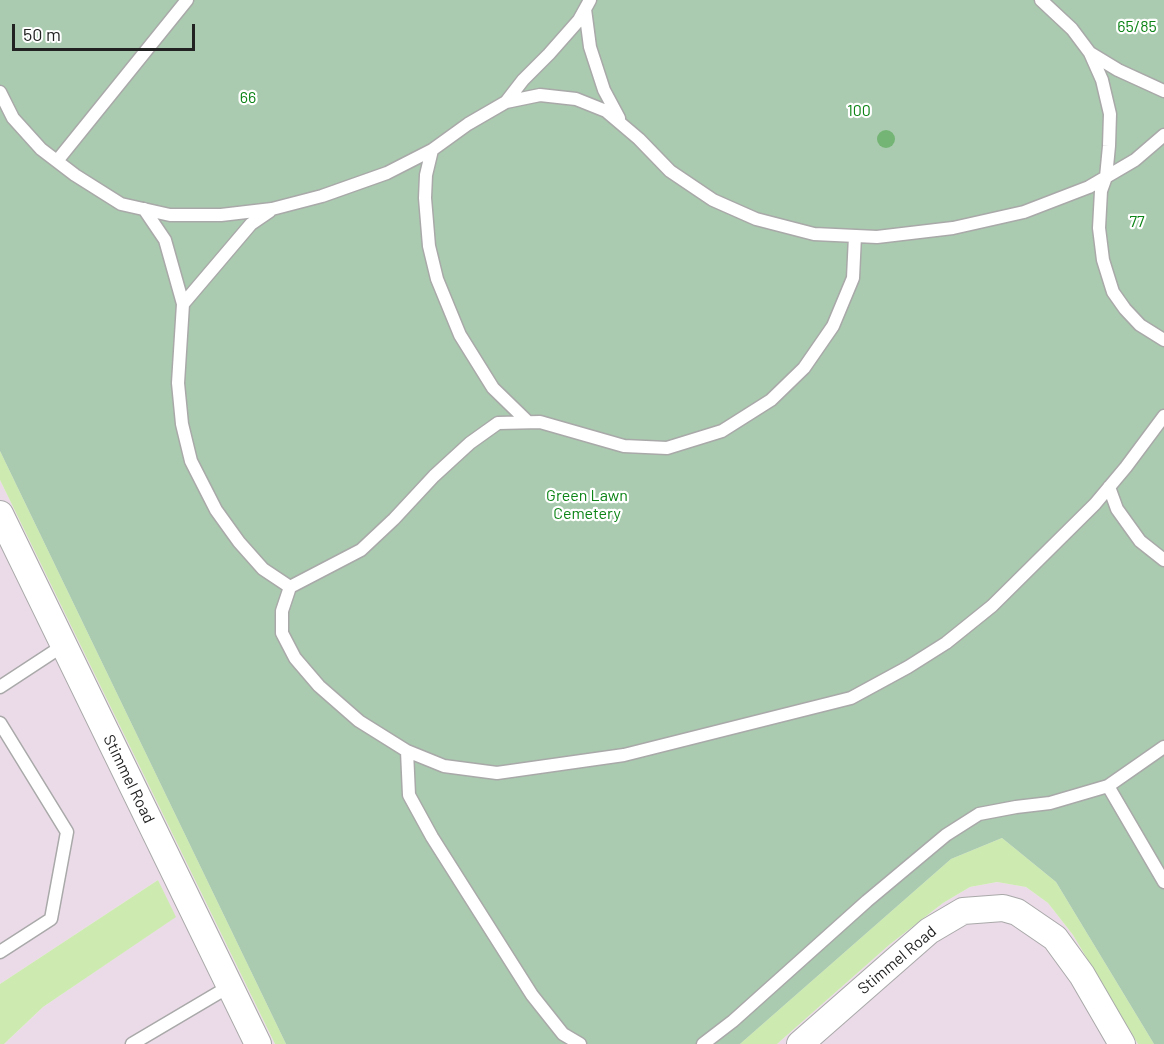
<!DOCTYPE html>
<html>
<head>
<meta charset="utf-8">
<style>
  body { margin:0 }
  #map { position:relative; width:1164px; height:1044px; overflow:hidden; background:#f2efe9; font-family:Barlow,sans-serif }
  canvas { display:block }
  .scale { position:absolute; left:12px; top:24px; width:183px; height:27px; box-sizing:border-box; border:3px solid #222; border-top:0; padding-left:8px; font-size:18px; line-height:21px; white-space:nowrap; color:#222; -webkit-text-stroke:4px #fff; paint-order:stroke }
</style>
</head>
<body>
<div id="map">
<canvas width="1164" height="1044"></canvas>
<div class="scale">50 m</div>
</div>
<script>
const c = document.querySelector('canvas').getContext('2d');
c.lineJoin = 'round';
function paint(path, color) { c.fillStyle = color; c.fill(path, 'evenodd'); }
const toPath = rows => new Path2D(rows.map(r => 'M' + r).join(''));
function trace(path, color, width, dash) { c.strokeStyle = color; c.lineWidth = width; c.lineCap = dash ? 'butt' : 'round'; c.setLineDash(dash || []); c.stroke(path); }
function write(font, color, halo, rows, align = 'center') {
  c.font = font + ' Barlow,sans-serif'; c.lineWidth = 4.5; c.setLineDash([]); c.textBaseline = 'middle'; c.strokeStyle = halo; c.fillStyle = color; for (const [text, x, y, turn = 0] of rows) {
    c.save(); c.translate(x, y); c.rotate((+turn || 0) * Math.PI / 180); c.textAlign = isNaN(turn) ? turn : align; if (halo) c.strokeText(text, 0, 0); c.fillText(text, 0, 0); c.restore();
  }
}
const industrial = toPath([
  [0,480,275,1044,4,1044,43,1007,175,917,158,880,0,984],
  [997,882,1026,887,1048,903,1073,935,1138,1044,777,1044,889,945,943,903,970,887]
]);
const grass = toPath([
  [0,451,286,1044,275,1044,0,480],
  [1002,838,1056,882,1154,1044,1138,1044,1073,935,1048,903,1026,887,997,882,970,887,943,903,889,945,777,1044,740,1044,951,859],
  [158,880,176,917,43,1007,4,1044,0,1044,0,984]
]);
const cemetery = toPath([
  [0,0,1164,0,1164,1044,1154,1044,1056,882,1002,838,951,859,740,1044,286,1044,0,451]
]);
const service = toPath([
  [1041,0,1072,29,1090,53,1102,80,1110,114,1109,146,1106,177,1101,191,1099,228,1103,260,1113,292,1125,309,1140,325,1164,340],
  [585,9,590,47,604,90,619,118],
  [1090,53,1118,70,1164,91],
  [0,92,13,118,41,149,75,175,121,204,170,215,221,215,272,209,322,196,387,173,432,150,468,124,506,102,540,95,576,99,606,111,639,139,670,171,713,200,756,219,814,234,877,237,953,228,1024,212,1089,187,1135,160,1164,135],
  [506,102,523,80,549,54,579,20,590,0],
  [432,150,426,175,425,198,429,246,437,279,460,335,493,388,528,422],
  [57,161,187,0],
  [144,209,165,240,183,304,178,383,182,424,191,461,216,510,239,542,263,569,290,587],
  [855,236,853,278,833,326,804,368,771,400,722,431,667,448,624,446,540,422,498,423,470,443,434,476,394,519,361,550,290,587,282,611,282,633,295,658,319,686,359,721,407,751,444,766,497,773,624,755,851,698,908,667,946,643,992,606,1095,504,1126,467,1164,416],
  [183,304,251,224,270,211],
  [1109,487,1117,509,1140,541,1164,560],
  [0,687,64,645],
  [0,723,67,832,51,919,0,952],
  [407,751,409,795,432,837,532,995,563,1034,580,1044],
  [1108,786,1164,882],
  [132,1044,230,986],
  [703,1044,733,1021,867,901,946,835,979,814,1016,807,1050,803,1108,786,1164,747]
]);
const minor = toPath([
  [0,514,258,1044],
  [800,1044,929,931,963,911,1003,908,1017,912,1055,938,1082,975,1122,1044]
]);
const trees = [
  [886,139]
];
const parkNames = [
  ["65/85",1137,27],
  ["66",248,98],
  ["100",859,111],
  ["77",1137,222],
  ["Green Lawn",587,496],
  ["Cemetery",587,514]
];
const streetNames = [
  ["Stimmel Road",129,779,64],
  ["Stimmel Road",897,960,-40]
];
paint(industrial, '#ebdbe8');
paint(grass, '#cdebb0');
paint(cemetery, '#aacbaf');
trace(service, '#a9a9a9', 15);
trace(minor, '#a9a9a9', 28);
trace(service, '#fff', 12);
trace(minor, '#fff', 26);
c.fillStyle = '#74b475';
for (const [x, y] of trees) { c.beginPath(); c.arc(x, y, 9, 0, 2 * Math.PI); c.fill(); }
write('16px', '#0c8416', '#fff', parkNames);
write('16px', '#222', '#fff', streetNames);
</script>
</body>
</html>
